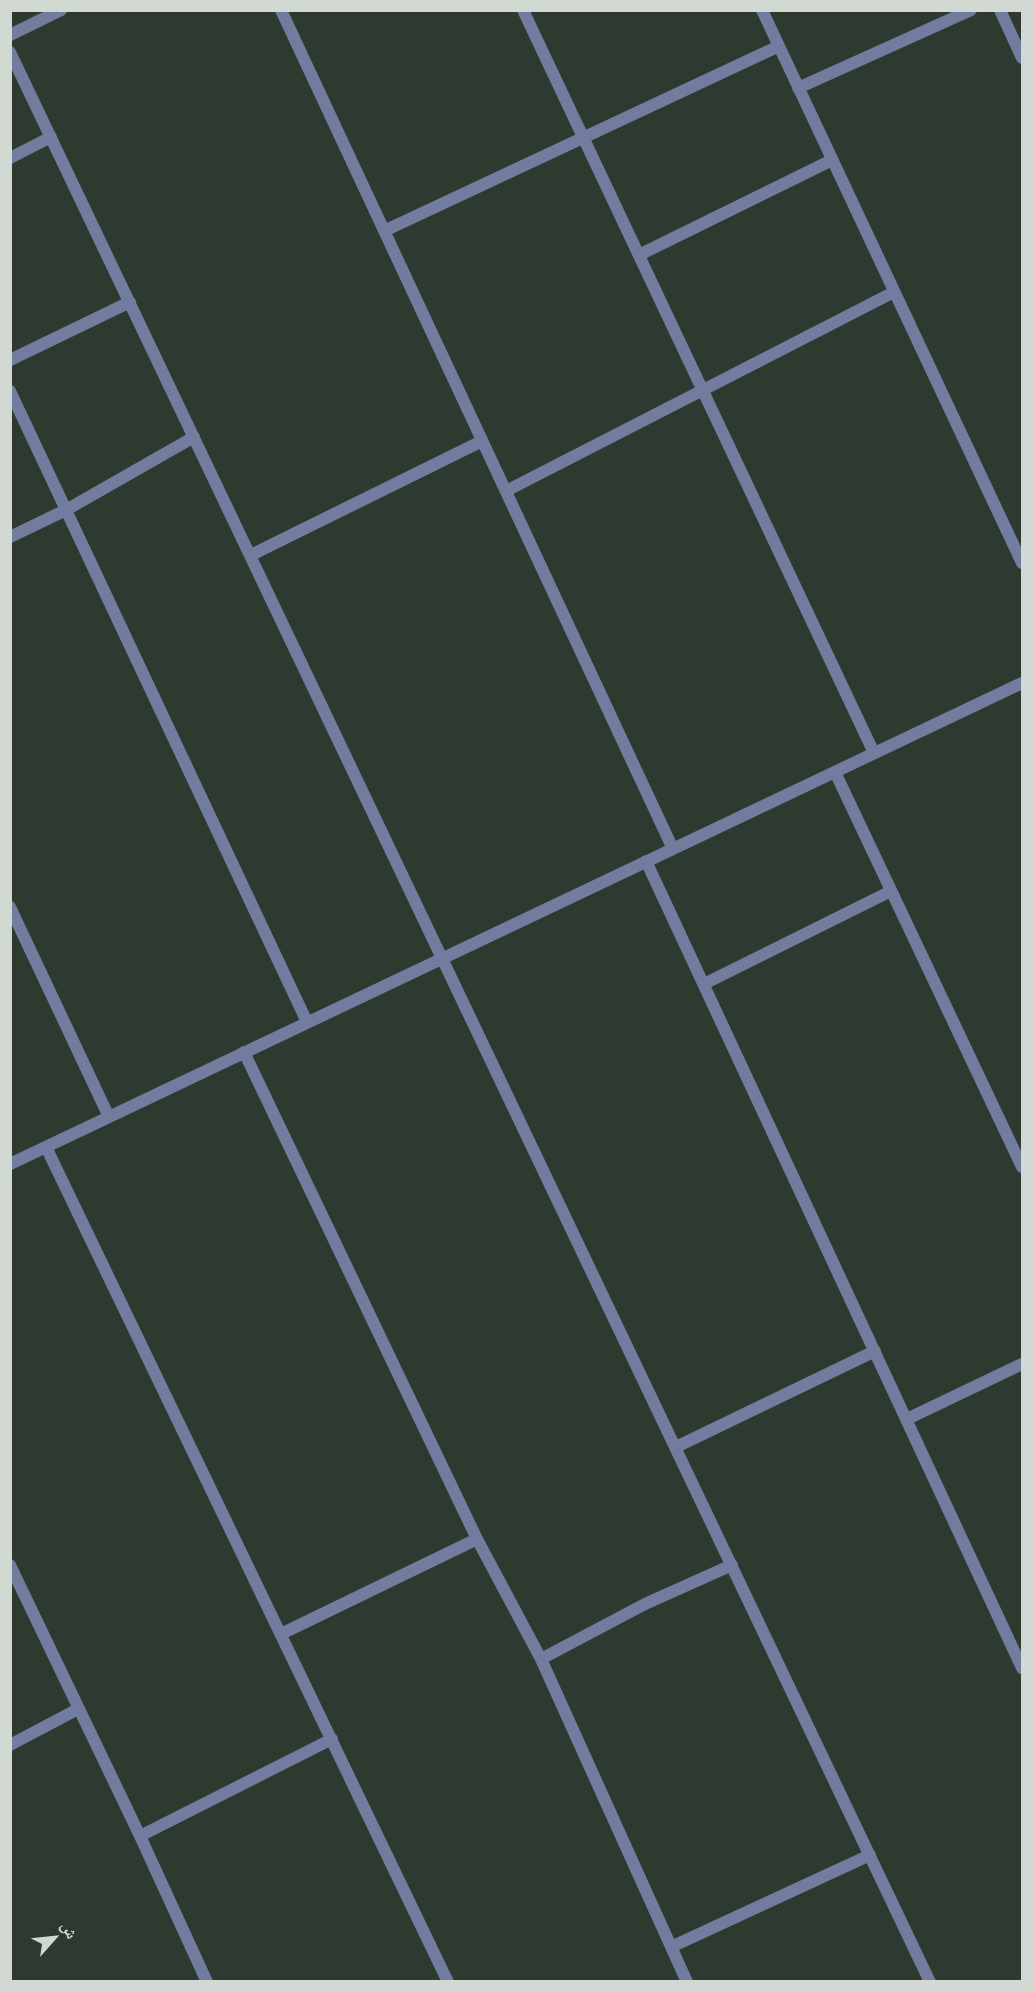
<!DOCTYPE html>
<html>
<head>
<meta charset="utf-8">
<style>
  body { margin:0 }
  #map { position:relative; width:1033px; height:1992px; overflow:hidden; background:#2e392f; font-family:"Playfair Display","Noto Naskh Arabic",serif }
  canvas { display:block }
  .frame { position:absolute; inset:0; border:12px solid #d1d9d2; pointer-events:none }
  .north { position:absolute; left:24px; top:1908px; width:60px; height:60px; -webkit-text-stroke:4px #2e392f; paint-order:stroke; rotate:63deg; font-size:16px; font-weight:700; line-height:24px; text-align:center; color:#d1d9d2 }
  .north::after { content:''; display:block; margin:auto; width:21px; height:27px; background:#d1d9d2; clip-path:polygon(50% 0,100% 100%,50% 72%,0 100%) }
</style>
</head>
<body>
<div id="map">
<canvas width="1033" height="1992"></canvas>
<div class="frame"></div>
<div class="north">ش</div>
</div>
<script>
const c = document.querySelector('canvas').getContext('2d');
c.lineJoin = 'round';
const toPath = rows => new Path2D(rows.map(r => 'M' + r).join(''));
function trace(path, color, width, dash) { c.strokeStyle = color; c.lineWidth = width; c.lineCap = dash ? 'butt' : 'round'; c.setLineDash(dash || []); c.stroke(path); }
const minor = toPath([
  [281,10,673,849],
  [523,10,874,753],
  [762,10,1022,563],
  [1000,10,1022,58],
  [10,35,61,10],
  [10,52,930,1982],
  [798,88,971,10],
  [10,158,51,137],
  [384,231,779,46],
  [639,255,832,160],
  [10,360,130,302],
  [10,391,307,1022],
  [506,491,894,292],
  [10,537,66,510,194,437],
  [251,555,482,441],
  [835,772,1022,1167],
  [646,861,1022,1668],
  [10,907,109,1117],
  [704,984,891,891],
  [244,1052,477,1539,541,1659,687,1982],
  [46,1147,448,1982],
  [10,1164,1022,683],
  [907,1419,1022,1364],
  [676,1447,875,1351],
  [10,1565,140,1836,207,1982],
  [281,1634,477,1539],
  [541,1659,645,1604,732,1565],
  [10,1745,78,1709],
  [140,1836,332,1739],
  [671,1947,870,1855]
]);
trace(minor, '#727c9f', 12);
</script>
</body>
</html>
